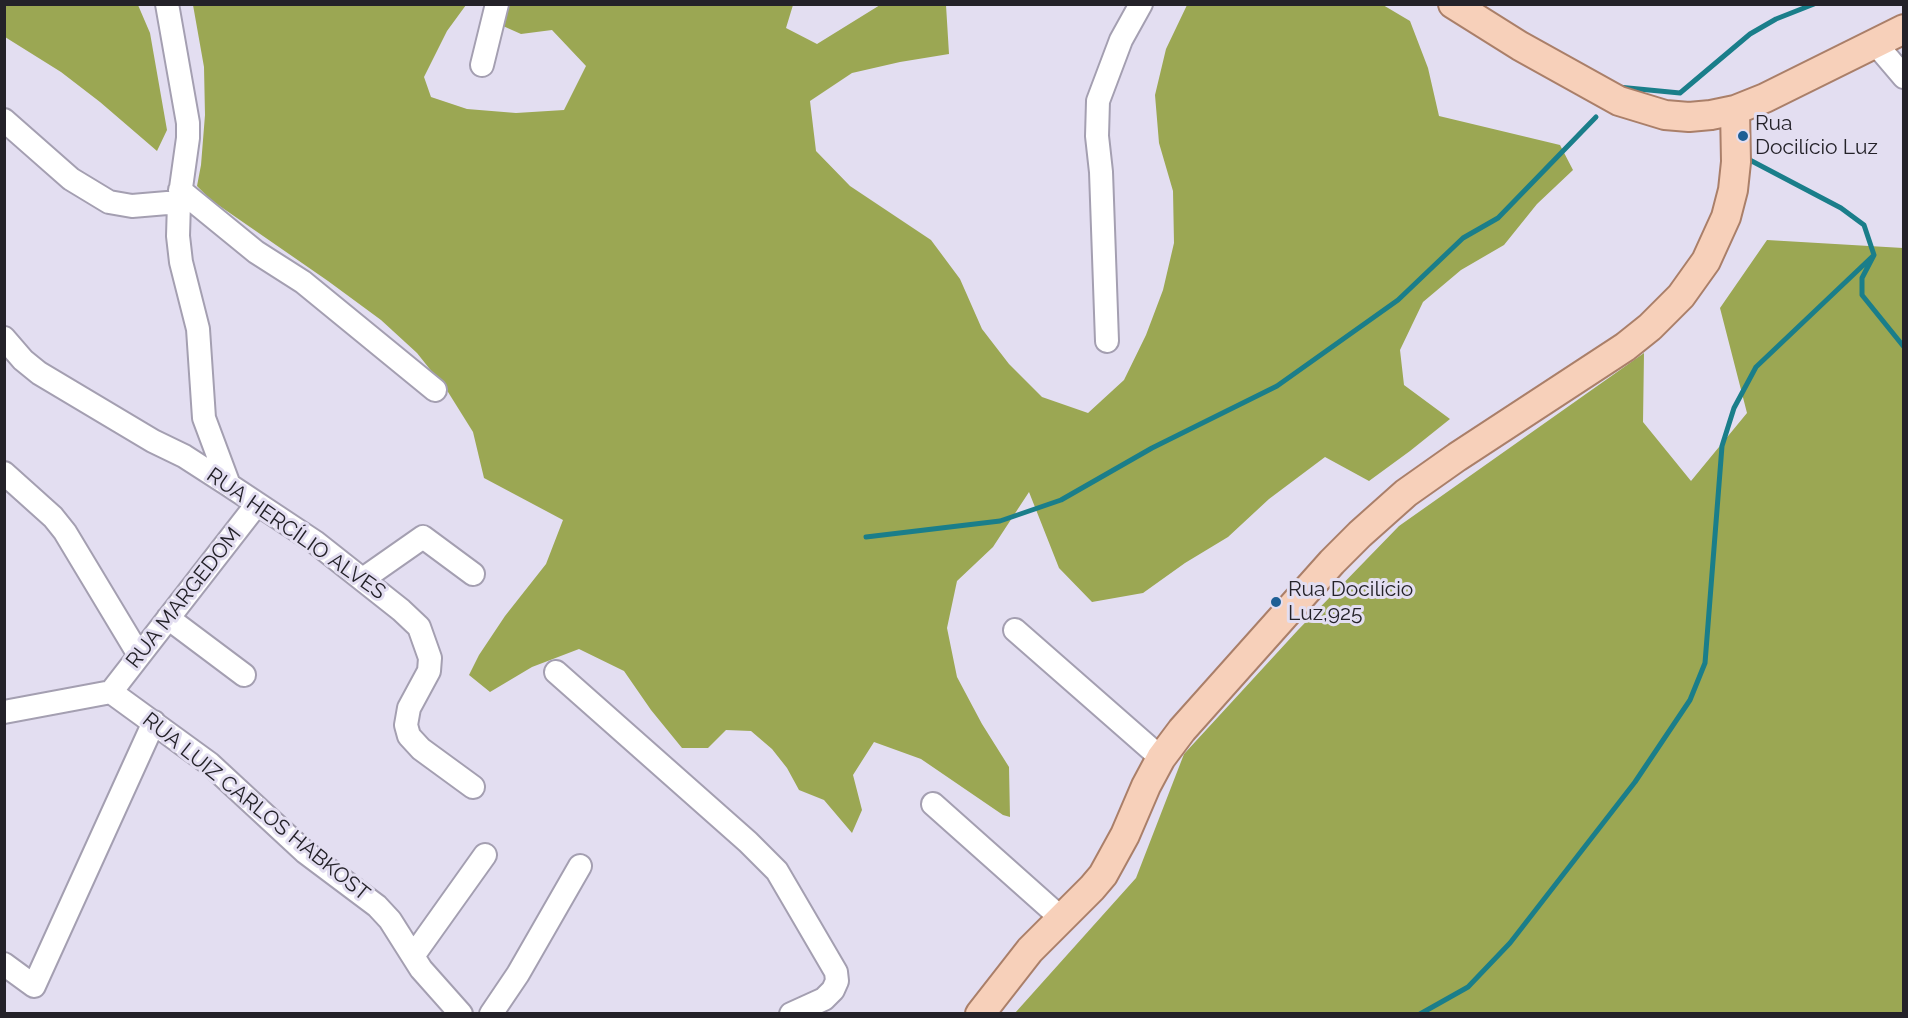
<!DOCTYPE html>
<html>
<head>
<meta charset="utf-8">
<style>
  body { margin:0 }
  #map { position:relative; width:1908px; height:1018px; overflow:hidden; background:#e3def1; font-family:Raleway,sans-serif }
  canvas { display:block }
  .frame { position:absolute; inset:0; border:6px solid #242229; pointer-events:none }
</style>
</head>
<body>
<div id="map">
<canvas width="1908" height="1018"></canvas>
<div class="frame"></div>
</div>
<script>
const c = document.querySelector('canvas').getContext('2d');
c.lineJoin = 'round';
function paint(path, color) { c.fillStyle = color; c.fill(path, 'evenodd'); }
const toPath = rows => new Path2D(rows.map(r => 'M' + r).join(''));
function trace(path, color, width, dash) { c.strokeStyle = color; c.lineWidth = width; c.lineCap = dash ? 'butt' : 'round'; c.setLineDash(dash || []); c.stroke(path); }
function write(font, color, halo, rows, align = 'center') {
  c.font = font + ' Raleway,sans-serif'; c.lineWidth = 6; c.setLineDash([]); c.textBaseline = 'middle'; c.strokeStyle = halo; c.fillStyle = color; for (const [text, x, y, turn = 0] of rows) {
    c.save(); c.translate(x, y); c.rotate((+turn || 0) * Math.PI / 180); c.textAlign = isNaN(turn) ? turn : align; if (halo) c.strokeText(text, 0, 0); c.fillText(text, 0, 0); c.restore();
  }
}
const forest = toPath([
  [4,5,138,5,150,33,167,130,157,151,100,102,61,72,5,37],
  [193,5,466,5,447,31,424,77,431,97,467,109,516,113,564,110,586,66,552,30,521,34,503,26,509,5,793,5,786,28,817,44,880,5,946,5,949,54,900,62,852,73,810,101,816,151,850,186,931,240,960,279,982,329,1009,364,1042,397,1088,413,1124,380,1146,335,1163,290,1174,243,1173,191,1159,143,1155,95,1166,49,1187,5,1383,5,1410,21,1428,68,1439,116,1560,145,1573,170,1537,204,1504,245,1461,270,1423,302,1400,350,1404,385,1450,419,1410,451,1369,481,1325,457,1269,499,1228,537,1185,563,1143,593,1092,602,1059,568,1029,492,993,547,957,581,947,628,957,677,982,724,1009,767,1010,817,1003,815,921,759,874,742,853,775,862,810,852,833,824,800,799,790,787,768,772,749,751,731,726,730,708,748,682,748,651,710,624,671,579,649,532,667,490,692,469,675,479,655,505,616,546,564,563,520,484,478,473,432,448,392,417,353,381,320,328,281,211,200,197,186,201,165,205,115,204,67],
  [1767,240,1903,248,1903,1013,1015,1013,1136,878,1184,754,1298,630,1399,526,1644,353,1643,422,1691,481,1747,413,1720,308]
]);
const stream = toPath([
  [1618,87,1680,93,1750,34,1776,19,1814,4],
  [1746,158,1841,208,1864,225,1874,255,1862,278,1862,295,1904,347],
  [866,537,1000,521,1061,500,1152,448,1277,386,1398,300,1463,238,1498,218,1596,117],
  [1420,1014,1468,987,1510,943,1635,782,1690,700,1705,663,1722,446,1734,408,1756,367,1874,255]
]);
const minor = toPath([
  [167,4,188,123,188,138,179,202,178,236,181,262,198,329,204,418,229,485],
  [1875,43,1904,77],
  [482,65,497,4],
  [4,120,71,179,109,202,132,206,179,202],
  [180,190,256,252,303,282,435,390],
  [4,338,23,360,39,373,153,441,184,456,229,485,315,542,401,610,419,627,430,658,429,671,409,708,406,725,409,736,421,749,473,787],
  [1107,341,1101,172,1097,136,1098,101,1121,40,1141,4],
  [4,473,53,517,65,532,139,655],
  [363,579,423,537,473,574],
  [168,618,244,675],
  [1015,630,1161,758],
  [556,672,748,842,777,871,836,972,837,981,833,990,824,999,791,1014],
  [111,692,257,504],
  [4,712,111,692,210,764,305,852,377,906,390,920,421,969,461,1014],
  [933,804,1061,918],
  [413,956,485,855],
  [4,964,34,986,154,722],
  [491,1014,518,974,580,866]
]);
const major = toPath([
  [1453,4,1520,46,1619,101,1665,115,1689,117,1711,115,1735,110,1765,98,1904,29],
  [980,1014,1030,950,1092,888,1103,875,1125,835,1146,786,1161,758,1182,730,1332,562,1360,534,1406,493,1457,457,1625,347,1650,327,1681,296,1706,261,1726,217,1733,190,1736,162,1735,110]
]);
const markers = [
  [1743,136,6,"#1e5f95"],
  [1276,602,6,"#1e5f95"]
];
const poiNames = [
  ["Rua",1755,124],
  ["Docilício Luz",1755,148],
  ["Rua Docilício",1288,590],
  ["Luz,925",1288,614]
];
const streetNames = [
  ["RUA HERCÍLIO ALVES",296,534,35],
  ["RUA MARGEDOM",184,598,-52],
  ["RUA LUIZ CARLOS HABKOST",256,807,39]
];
paint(forest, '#9ba753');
trace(stream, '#1a7e8a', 5);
trace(minor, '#a49fb1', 26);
trace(major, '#aa7f69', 32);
trace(minor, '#fff', 22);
trace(major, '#f7d0ba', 28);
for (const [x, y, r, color] of markers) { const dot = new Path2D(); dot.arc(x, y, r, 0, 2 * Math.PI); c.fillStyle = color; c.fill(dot); trace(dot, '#e3def1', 2); }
write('21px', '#242229', '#e3def1', poiNames, 'left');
write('21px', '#242229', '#e3def1', streetNames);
</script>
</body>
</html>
